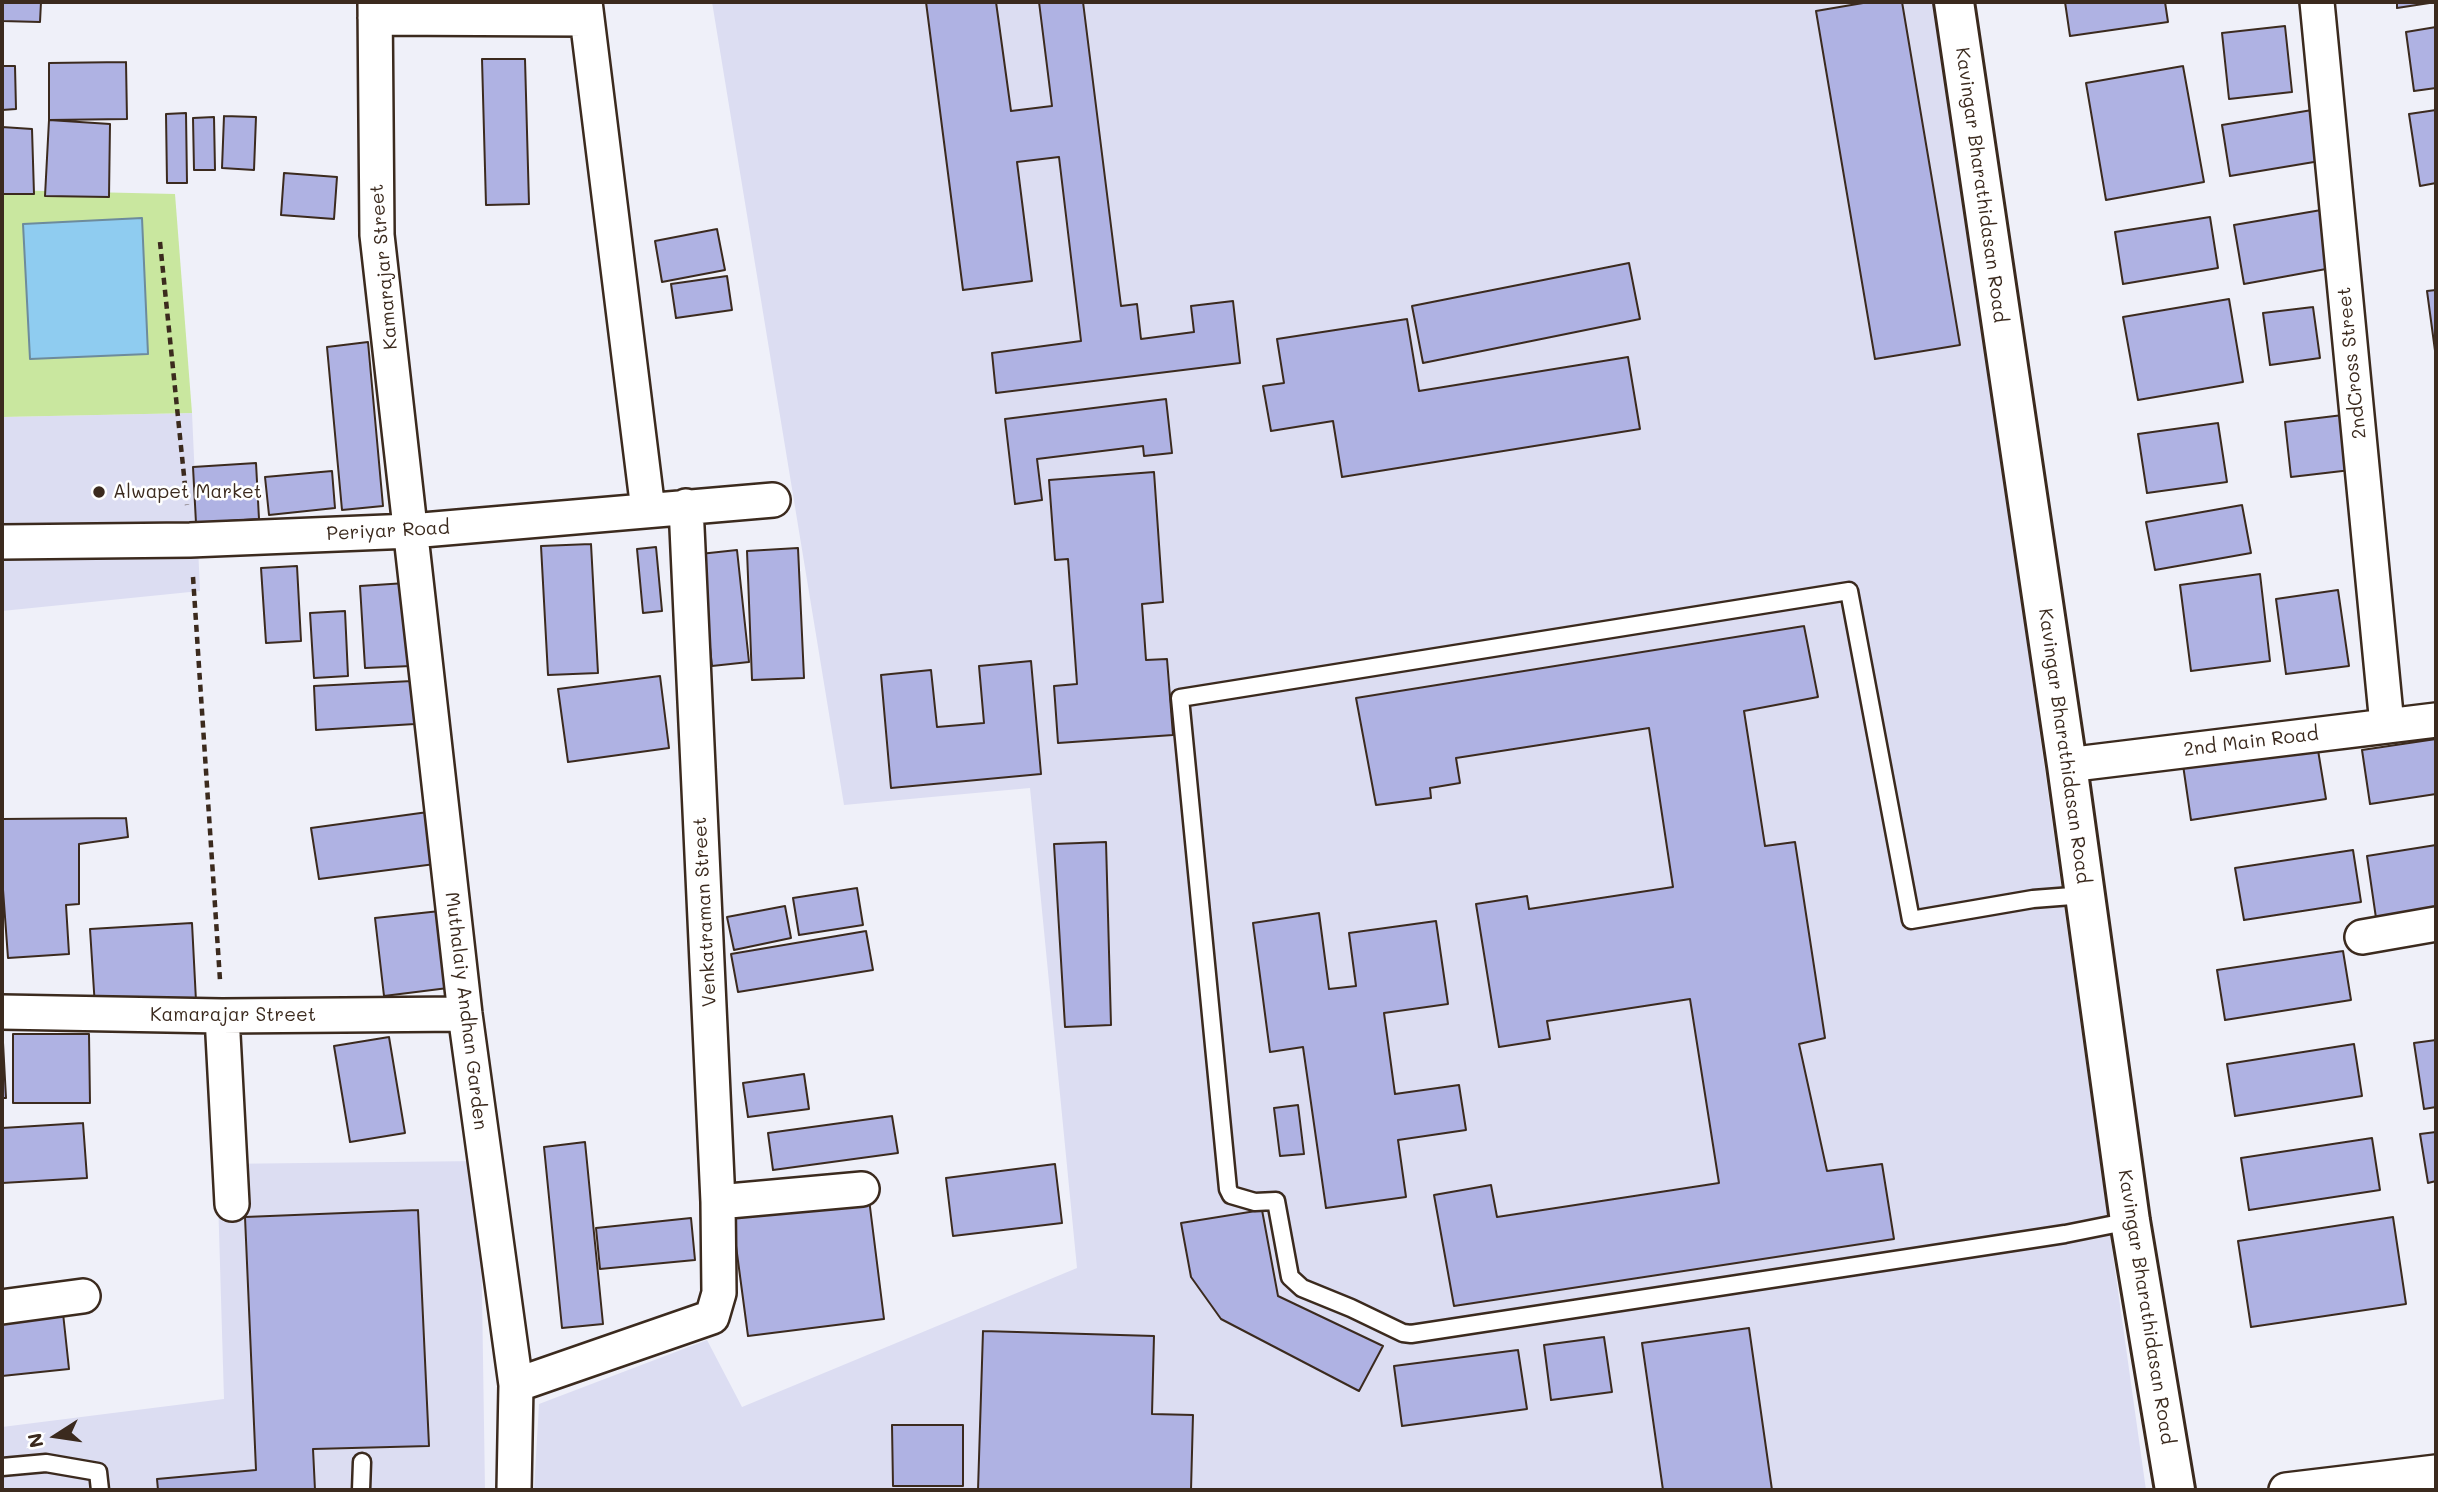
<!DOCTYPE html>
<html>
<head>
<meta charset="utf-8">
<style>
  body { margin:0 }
  #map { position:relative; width:2438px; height:1492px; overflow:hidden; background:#eff0f9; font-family:Mali,sans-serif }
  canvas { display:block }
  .frame { position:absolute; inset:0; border:4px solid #3b2a1e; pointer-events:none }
  .north { position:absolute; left:21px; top:1401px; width:70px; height:70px; -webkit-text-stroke:5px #fff; paint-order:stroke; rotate:258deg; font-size:19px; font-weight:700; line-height:28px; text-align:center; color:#3b2a1e }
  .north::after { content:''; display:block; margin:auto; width:24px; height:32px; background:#3b2a1e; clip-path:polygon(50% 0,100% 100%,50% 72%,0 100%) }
</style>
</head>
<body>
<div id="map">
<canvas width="2438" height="1492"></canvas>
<div class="frame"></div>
<div class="north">N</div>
</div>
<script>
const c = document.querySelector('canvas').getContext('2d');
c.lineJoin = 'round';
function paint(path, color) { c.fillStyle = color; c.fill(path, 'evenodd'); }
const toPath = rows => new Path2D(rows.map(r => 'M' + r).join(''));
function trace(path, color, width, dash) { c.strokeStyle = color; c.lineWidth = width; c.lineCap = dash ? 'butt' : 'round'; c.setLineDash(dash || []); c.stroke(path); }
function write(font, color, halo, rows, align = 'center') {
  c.font = font + ' Mali,sans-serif'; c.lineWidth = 5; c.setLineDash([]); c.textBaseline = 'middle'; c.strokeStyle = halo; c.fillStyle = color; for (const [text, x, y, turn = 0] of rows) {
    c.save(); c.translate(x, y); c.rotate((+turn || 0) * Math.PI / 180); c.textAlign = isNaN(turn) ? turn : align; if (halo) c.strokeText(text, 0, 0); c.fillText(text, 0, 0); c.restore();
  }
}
const built = toPath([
  [712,2,1937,2,2146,1490,534,1490,539,1404,707,1340,742,1407,1077,1268,1030,788,844,805],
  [192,413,200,591,2,611,2,417],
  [480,1161,485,1490,2,1490,2,1427,224,1399,217,1164]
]);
const green = toPath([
  [2,190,175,194,192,413,2,417]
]);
const water = toPath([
  [142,218,148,354,30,359,23,224,142,218]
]);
const building = toPath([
  [2,2,41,2,40,22,2,21,2,2],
  [926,2,996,2,1011,111,1052,106,1039,2,1083,2,1121,306,1137,304,1141,339,1194,332,1191,306,1233,301,1240,363,996,393,992,353,1081,341,1059,157,1017,162,1032,281,963,290,926,2],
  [1869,2,1902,2,1960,345,1875,359,1816,11,1869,2],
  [2065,2,2165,2,2168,22,2070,36,2065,2],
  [2397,2,2436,2,2397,8,2397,2],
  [2285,26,2292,92,2229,99,2222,33,2285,26],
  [2436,27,2436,88,2414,91,2406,32,2436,27],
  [482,59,525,59,529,204,486,205,482,59],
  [126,62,127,119,49,120,49,63,126,62],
  [2,66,15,66,16,109,2,110,2,66],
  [2183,66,2204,182,2106,200,2086,83,2183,66],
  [2312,110,2320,161,2230,176,2222,125,2312,110],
  [2436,110,2436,183,2420,186,2409,114,2436,110],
  [186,113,187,183,167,183,166,114,186,113],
  [224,116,256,117,254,170,222,168,224,116],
  [214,117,215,170,194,170,193,118,214,117],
  [49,120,110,124,109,197,45,196,49,120],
  [2,127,32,129,34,194,2,194,2,127],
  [284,173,337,177,334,219,281,215,284,173],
  [2327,209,2337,267,2244,284,2234,225,2327,209],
  [2210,217,2218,268,2123,284,2115,232,2210,217],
  [717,229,725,270,662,282,655,241,717,229],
  [1629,263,1640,319,1423,363,1412,306,1629,263],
  [727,276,732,310,676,318,671,284,727,276],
  [2436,290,2436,358,2427,291,2436,290],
  [2229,299,2243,382,2138,400,2123,317,2229,299],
  [2313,307,2320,358,2270,365,2263,313,2313,307],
  [1407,319,1419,391,1628,357,1640,429,1342,477,1333,421,1271,431,1263,386,1284,383,1277,339,1407,319],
  [368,342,383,506,342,510,327,347,368,342],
  [1166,399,1172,453,1144,456,1143,446,1037,459,1042,500,1015,504,1005,419,1166,399],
  [2343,415,2351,470,2291,477,2285,422,2343,415],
  [2218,423,2227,482,2147,493,2138,434,2218,423],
  [256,463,259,519,196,523,193,467,256,463],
  [332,471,335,508,269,515,265,477,332,471],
  [1154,472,1163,602,1142,604,1146,660,1167,659,1173,735,1058,743,1054,686,1077,684,1068,559,1055,560,1049,480,1154,472],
  [2242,505,2251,553,2155,570,2146,522,2242,505],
  [591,544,598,673,548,675,541,546,591,544],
  [656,547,662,611,643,613,637,549,656,547],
  [798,548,804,678,752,680,747,551,798,548],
  [737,550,749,662,712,666,700,554,737,550],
  [297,566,301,641,266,643,261,568,297,566],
  [2260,574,2270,661,2191,671,2180,585,2260,574],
  [406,583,411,666,365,668,360,586,406,583],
  [2338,590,2349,666,2286,674,2276,599,2338,590],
  [345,611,348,676,314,678,310,613,345,611],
  [1804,626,1818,697,1744,711,1765,846,1795,842,1825,1038,1799,1044,1827,1171,1882,1164,1894,1239,1454,1306,1434,1195,1491,1185,1497,1217,1719,1183,1690,999,1547,1021,1550,1039,1499,1047,1476,904,1527,896,1529,909,1673,887,1649,728,1456,758,1460,783,1430,788,1431,798,1376,805,1356,698,1804,626],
  [1031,661,1041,774,891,788,881,675,931,670,937,727,984,723,979,666,1031,661],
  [660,676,669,748,568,762,558,689,660,676],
  [412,681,415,724,316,730,314,686,412,681],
  [2436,739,2436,794,2370,804,2362,750,2436,739],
  [2317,744,2326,799,2191,820,2183,765,2317,744],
  [428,812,435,864,319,879,311,828,428,812],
  [126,818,128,837,79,844,79,904,66,905,69,954,8,958,2,876,2,819,126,818],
  [1106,842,1111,1025,1065,1027,1054,844,1106,842],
  [2436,845,2436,908,2376,918,2367,856,2436,845],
  [2353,850,2361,902,2244,920,2235,868,2353,850],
  [857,888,863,925,799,935,793,898,857,888],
  [785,906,791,938,734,950,727,917,785,906],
  [440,911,448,988,384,996,375,918,440,911],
  [1319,913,1329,989,1356,986,1349,933,1436,921,1448,1004,1384,1013,1395,1094,1459,1085,1466,1130,1398,1140,1406,1197,1326,1208,1303,1047,1270,1052,1253,923,1319,913],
  [192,923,196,1001,95,1007,90,929,192,923],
  [866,931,873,970,738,992,731,954,866,931],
  [2343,951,2351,1000,2225,1020,2217,970,2343,951],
  [2,1024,6,1098,2,1098,2,1024],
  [13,1034,89,1034,90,1103,13,1103,13,1034],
  [389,1037,405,1133,350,1142,334,1046,389,1037],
  [2436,1040,2436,1107,2424,1109,2414,1043,2436,1040],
  [2354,1044,2362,1096,2235,1116,2227,1064,2354,1044],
  [804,1074,809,1109,748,1117,743,1083,804,1074],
  [1298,1105,1304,1154,1280,1156,1274,1108,1298,1105],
  [892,1116,898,1153,773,1170,768,1133,892,1116],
  [83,1123,87,1178,2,1183,2,1128,83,1123],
  [2436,1132,2436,1181,2428,1183,2420,1134,2436,1132],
  [2372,1138,2380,1190,2249,1210,2241,1158,2372,1138],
  [585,1142,603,1324,562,1328,544,1147,585,1142],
  [1055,1164,1062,1223,953,1236,946,1178,1055,1164],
  [869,1199,884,1319,748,1336,732,1216,869,1199],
  [418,1210,429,1446,313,1449,315,1490,158,1490,157,1479,256,1470,245,1217,418,1210],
  [1262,1210,1278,1296,1383,1346,1359,1391,1221,1319,1191,1277,1181,1223,1262,1210],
  [2393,1217,2406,1304,2251,1327,2238,1241,2393,1217],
  [691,1218,695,1260,600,1269,596,1228,691,1218],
  [63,1313,69,1369,2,1376,2,1319,63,1313],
  [1749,1328,1772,1490,1663,1490,1642,1343,1749,1328],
  [983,1331,1154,1336,1152,1414,1193,1415,1191,1490,978,1490,983,1331],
  [1604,1337,1612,1392,1551,1400,1544,1345,1604,1337],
  [1518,1350,1527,1409,1402,1426,1394,1366,1518,1350],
  [892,1425,963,1425,963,1486,893,1486,892,1425]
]);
const path = toPath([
  [160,242,187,505],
  [193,577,220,980]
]);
const service = toPath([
  [2085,895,2033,899,1911,920,1849,591,1180,698,1228,1189,1231,1195,1255,1202,1276,1201,1290,1277,1302,1288,1351,1308,1403,1333,1411,1334,2065,1234,2130,1221],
  [2,1467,46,1463,98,1472,100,1490],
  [361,1490,362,1462]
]);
const minor = toPath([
  [375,2,377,235,465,1014,516,1385,514,1490],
  [585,2,648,510],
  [2317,2,2387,725],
  [375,18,585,19],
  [2,542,190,540,411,531,773,500],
  [2067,765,2436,720],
  [2362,937,2436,924],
  [2,1012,222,1016,465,1014],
  [222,1016,232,1204],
  [718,1202,862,1189],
  [2,1307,83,1296],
  [516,1385,712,1317,719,1293,718,1202,686,506],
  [2286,1490,2436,1472]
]);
const secondary = toPath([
  [1954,2,2067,765,2130,1221,2175,1490]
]);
const markers = [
  [99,492,7,"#3b2a1e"]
];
const streetNames = [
  ["Kavingar Bharathidasan Road",1981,185,82],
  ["Kamarajar Street",384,267,-95],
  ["2ndCross Street",2352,363,-96],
  ["Periyar Road",388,531,-3],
  ["2nd Main Road",2251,742,-7],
  ["Kavingar Bharathidasan Road",2064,746,82],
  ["Venkatraman Street",705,912,-93],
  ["Muthalaiy Andhan Garden",466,1011,83],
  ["Kamarajar Street",233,1015],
  ["Kavingar Bharathidasan Road",2146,1307,81]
];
const poiNames = [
  ["Alwapet Market",113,492]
];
paint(built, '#dcddf2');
paint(green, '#c9e79f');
paint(water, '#8fccf0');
trace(water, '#6d8b9c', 2);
paint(building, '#afb2e3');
trace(building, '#3b2a1e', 2);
trace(service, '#3b2a1e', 21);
trace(minor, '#3b2a1e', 38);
trace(secondary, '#3b2a1e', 44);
trace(path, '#3b2a1e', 4.5, [7, 5]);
trace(service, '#fff', 16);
trace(minor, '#fff', 33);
trace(secondary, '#fff', 38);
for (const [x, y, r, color] of markers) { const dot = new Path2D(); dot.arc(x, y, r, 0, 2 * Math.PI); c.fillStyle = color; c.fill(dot); trace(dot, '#fff', 2.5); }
write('19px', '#3b2a1e', '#fff', streetNames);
write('19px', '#3b2a1e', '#fff', poiNames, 'left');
</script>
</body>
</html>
